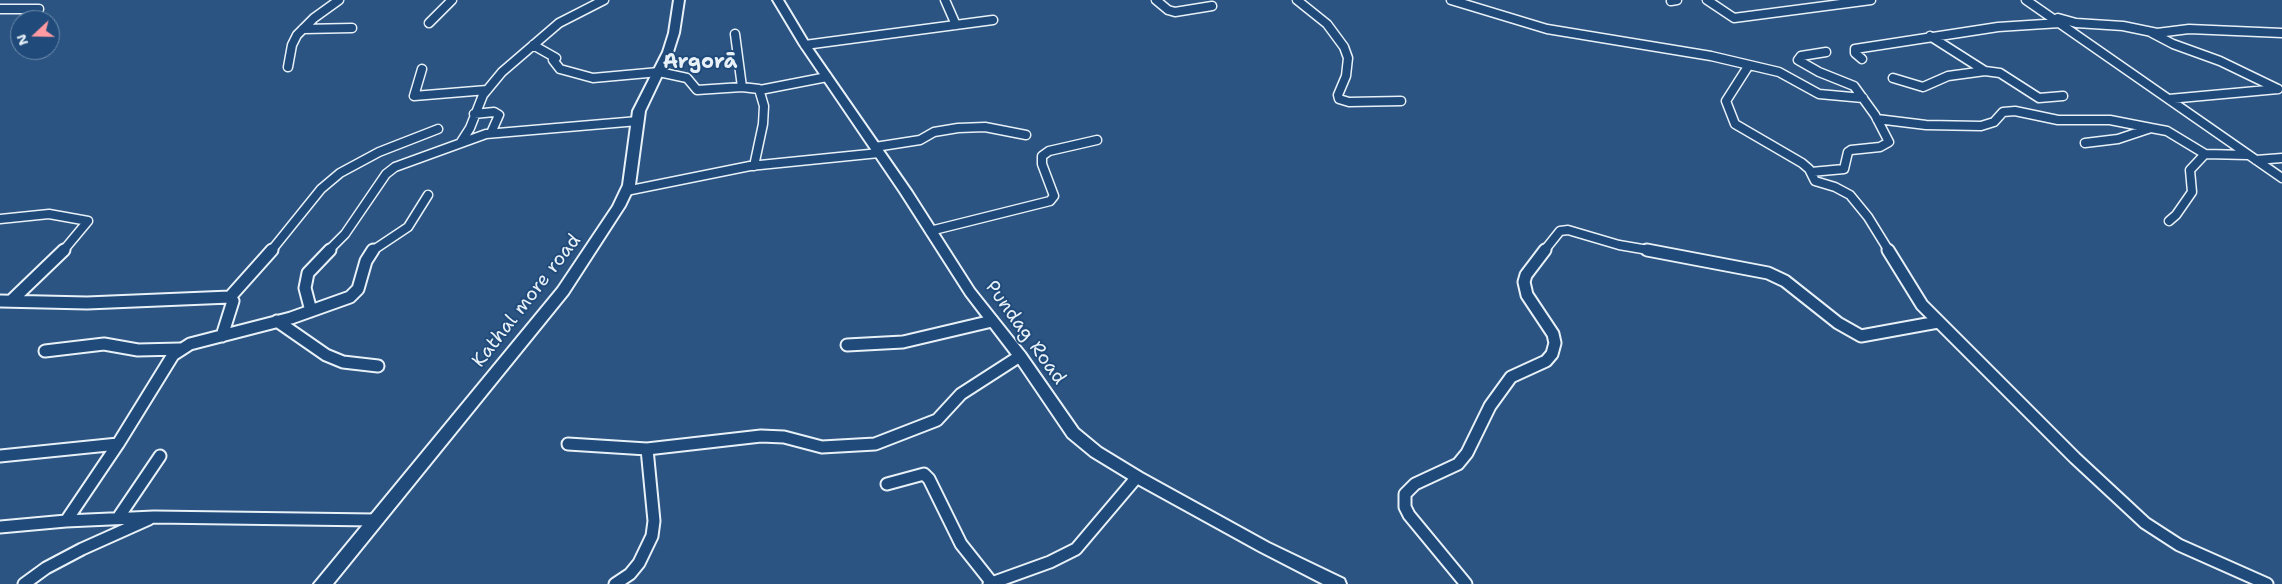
<!DOCTYPE html>
<html>
<head>
<meta charset="utf-8">
<style>
  body { margin:0 }
  #map { position:relative; width:2282px; height:584px; overflow:hidden; background:#2b5482; font-family:"Shantell Sans",sans-serif }
  canvas { display:block }
  .north { position:absolute; left:10px; top:10px; width:50px; height:50px; box-sizing:border-box; background:#1f4a7a; border:1px solid #6f8dac; border-radius:50%; rotate:249deg; font-size:14px; font-weight:700; line-height:20px; text-align:center; color:#e8f1f8 }
  .north::after { content:''; display:block; margin:auto; width:18px; height:22px; background:#ff9aa2; clip-path:polygon(50% 0,100% 100%,50% 72%,0 100%) }
</style>
</head>
<body>
<div id="map">
<canvas width="2282" height="584"></canvas>
<div class="north">N</div>
</div>
<script>
const c = document.querySelector('canvas').getContext('2d');
c.lineJoin = 'round';
const toPath = rows => new Path2D(rows.map(r => 'M' + r).join(''));
function trace(path, color, width, dash) { c.strokeStyle = color; c.lineWidth = width; c.lineCap = dash ? 'butt' : 'round'; c.setLineDash(dash || []); c.stroke(path); }
function paint(path, color) { c.fillStyle = color; c.fill(path, 'evenodd'); }
function write(font, color, halo, rows, align = 'center') {
  c.font = font + ' "Shantell Sans",sans-serif'; c.lineWidth = 4; c.setLineDash([]); c.textBaseline = 'middle'; c.strokeStyle = halo; c.fillStyle = color; for (const [text, x, y, turn = 0] of rows) {
    c.save(); c.translate(x, y); c.rotate((+turn || 0) * Math.PI / 180); c.textAlign = isNaN(turn) ? turn : align; if (halo) c.strokeText(text, 0, 0); c.fillText(text, 0, 0); c.restore();
  }
}
const minorFar1 = toPath([
  [945,0,956,25],
  [1156,0,1168,10,1175,12,1212,6],
  [1297,0,1327,24,1344,47,1348,58,1346,76,1338,95,1339,99,1349,102,1401,101],
  [1451,0,1547,29,1711,56,1779,72,1819,94,1863,98],
  [1707,0,1734,18,1871,0],
  [2026,0,2282,178],
  [1671,1,1677,0],
  [0,9,39,9],
  [2058,18,2076,23,2123,26,2157,33,2189,29,2282,33],
  [429,23,452,0],
  [303,29,352,28],
  [2152,33,2173,44,2220,61,2278,89],
  [735,34,742,87],
  [1930,36,1985,71,2000,73,2039,98,2063,96],
  [533,45,556,58],
  [805,45,993,20],
  [1862,59,1855,53,1855,49,1998,27,2060,23],
  [553,60,560,69,593,78,659,72,687,78,697,90,742,87,759,89,764,106,763,124,754,166],
  [1749,65,1726,101,1735,124,1802,163,1809,169,1815,181,1835,187,1850,195,1868,217,1889,251],
  [288,67,292,45,297,35,314,18,339,0],
  [422,69,414,96,487,90],
  [1893,78,1923,87,1948,76,1985,71],
  [760,90,827,77],
  [2169,99,2278,89],
  [474,114,494,112,499,115,491,133],
  [1877,119,1926,125,1981,126,1994,122,2003,112,2015,111,2058,120,2110,120,2151,128],
  [461,142,470,128,483,95,502,72,559,23,604,0],
  [2085,143,2118,139,2151,128,2167,131,2205,154,2248,155],
  [875,147,920,140,934,132,958,128,985,127,1026,135],
  [2256,160,2282,158],
  [1811,172,1844,169,1848,152,1851,150,1880,147,1889,142,1875,115,1854,86,1819,72,1798,60,1801,56,1826,52],
  [626,191,750,166,879,153],
  [0,219,49,214,88,221,63,251],
  [2169,221,2176,215,2192,192,2190,170,2205,154],
  [930,231,1050,201,1054,196,1042,164,1042,156,1049,151,1097,140],
  [271,251,321,189,340,173,379,152,438,129],
  [328,251,345,234,386,174,395,167,486,134,638,121],
  [372,251,408,227,428,195],
  [1544,251,1560,231,1568,230,1619,245,1654,251]
]);
const minor = toPath([
  [373,250,366,261,358,289,350,297,291,318,190,344,173,355,118,444,66,521,154,517,374,520],
  [1647,250,1768,273,1785,281,1838,323,1861,336,1938,322],
  [1888,250,1922,305,2075,458,2145,523,2179,545,2267,584],
  [230,297,272,250],
  [12,300,64,250],
  [0,301,87,303,230,297,233,301,222,336],
  [311,311,305,288,308,273,330,250],
  [277,321,326,355,343,362,378,366],
  [847,345,903,342,992,321],
  [45,351,104,344,138,350,180,349],
  [568,444,647,449,761,436,784,437,822,447,875,444,937,420,961,394,1020,356],
  [0,456,118,444],
  [887,484,924,474,929,479,961,544,992,583],
  [118,518,160,456],
  [0,527,66,521],
  [24,584,46,568,82,549,149,519],
  [615,584,630,574,639,563,652,536,654,521,647,449],
  [989,584,1050,562,1076,549,1137,477],
  [1466,584,1409,515,1405,507,1405,494,1415,484,1458,464,1467,453,1490,406,1511,377,1546,361,1552,354,1555,343,1553,334,1527,295,1524,282,1526,275,1545,250]
]);
const tertiary = toPath([
  [773,0,783,0,810,45,912,192,974,289,1025,353,1078,429,1101,448,1142,473,1269,543,1344,579,1346,584,1323,584,1259,551,1132,481,1091,456,1068,437,1015,359,966,295,900,192,800,45,773,0]
]);
const secondary = toPath([
  [674,0,684,0,679,33,673,52,645,111,635,185,625,206,568,294,333,584,314,584,558,288,613,206,623,185,633,111,663,52,669,33,674,0]
]);
const streetNames = [
  ["Kathal more road",527,301,-52],
  ["Pundag Road",1025,333,54]
];
const farDistrictnames = [
  ["Argorā",700,63]
];
trace(minorFar1, '#e8f1f8', 11);
trace(minor, '#e8f1f8', 15);
trace(tertiary, '#e8f1f8', 4);
trace(secondary, '#e8f1f8', 4);
trace(minorFar1, '#1f4a7a', 8);
trace(minor, '#1f4a7a', 11);
paint(tertiary, '#1f4a7a');
paint(secondary, '#1f4a7a');
write('19px', '#e8f1f8', '#1f4a7a', streetNames);
write('bold 20px', '#e8f1f8', '#1f4a7a', farDistrictnames);
</script>
</body>
</html>
